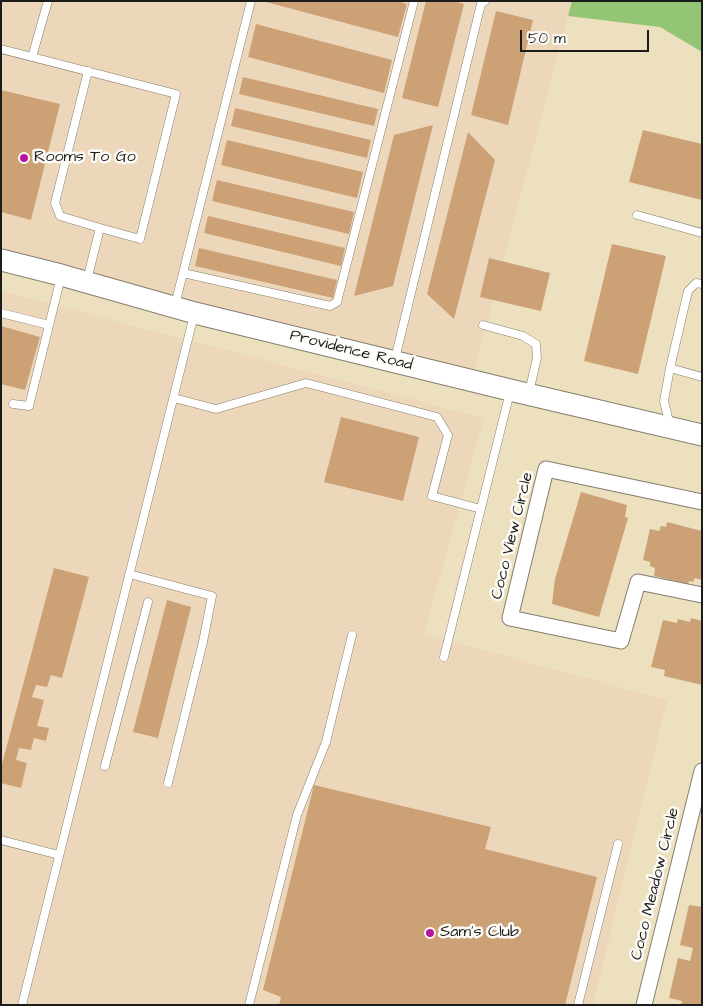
<!DOCTYPE html>
<html>
<head>
<meta charset="utf-8">
<style>
  body { margin:0 }
  #map { position:relative; width:703px; height:1006px; overflow:hidden; background:#ece0be; font-family:"Architects Daughter",sans-serif }
  canvas { display:block }
  .frame { position:absolute; inset:0; border:2px solid #1c1c1c; pointer-events:none }
  .scale { position:absolute; left:520px; top:30px; width:129px; height:22px; box-sizing:border-box; border:2px solid #1c1c1c; border-top:0; padding-left:6px; font-size:15px; line-height:18px; white-space:nowrap; color:#1c1c1c; -webkit-text-stroke:4px #fdfcf7; paint-order:stroke }
</style>
</head>
<body>
<div id="map">
<canvas width="703" height="1006"></canvas>
<div class="frame"></div>
<div class="scale">50 m</div>
</div>
<script>
const c = document.querySelector('canvas').getContext('2d');
c.lineJoin = 'round';
function paint(path, color) { c.fillStyle = color; c.fill(path, 'evenodd'); }
const toPath = rows => new Path2D(rows.map(r => 'M' + r).join(''));
function trace(path, color, width, dash) { c.strokeStyle = color; c.lineWidth = width; c.lineCap = dash ? 'butt' : 'round'; c.setLineDash(dash || []); c.stroke(path); }
function write(font, color, halo, rows, align = 'center') {
  c.font = font + ' "Architects Daughter",sans-serif'; c.lineWidth = 5; c.setLineDash([]); c.textBaseline = 'middle'; c.strokeStyle = halo; c.fillStyle = color; for (const [text, x, y, turn = 0] of rows) {
    c.save(); c.translate(x, y); c.rotate((+turn || 0) * Math.PI / 180); c.textAlign = isNaN(turn) ? turn : align; if (halo) c.strokeText(text, 0, 0); c.fillText(text, 0, 0); c.restore();
  }
}
const built = toPath([
  [1,1,572,1,474,372,197,304,1,251],
  [1,291,484,418,424,634,667,700,593,1005,1,1005]
]);
const green = toPath([
  [572,1,702,1,702,52,660,27,568,16]
]);
const building = toPath([
  [262,1,398,1,407,4,398,37],
  [426,1,454,1,464,4,438,107,402,98],
  [496,11,533,20,508,125,471,115],
  [256,24,392,60,384,93,248,57],
  [243,77,378,109,374,126,239,94],
  [1,90,60,104,31,220,1,212],
  [235,108,371,140,367,158,231,126],
  [433,125,393,286,354,296,394,135],
  [643,130,702,144,702,200,629,182],
  [468,132,495,160,454,319,427,294],
  [227,140,363,172,357,198,221,165],
  [217,180,354,212,349,234,212,201],
  [208,216,345,248,341,266,204,233],
  [612,244,666,256,638,374,584,361],
  [199,248,337,280,333,298,195,266],
  [489,258,550,273,541,311,480,297],
  [1,326,40,337,25,390,1,384],
  [341,417,419,437,403,501,324,482],
  [581,492,627,505,625,517,628,518,599,617,552,604,555,579],
  [667,522,702,531,702,580,695,578,693,582,689,581,688,584,654,576,655,568,650,566,650,562,643,560,650,529,659,531,661,526,666,527],
  [54,568,89,577,62,678,51,675,47,687,36,685,32,697,44,700,37,726,49,728,46,741,34,738,31,750,19,748,16,760,27,763,21,788,1,783,1,768],
  [167,600,191,607,158,738,133,732],
  [691,618,702,621,702,685,664,676,665,670,651,667,663,620,677,623,678,619,690,622],
  [314,785,491,827,485,849,597,877,565,1005,279,1005,281,997,263,990],
  [689,905,702,907,702,1005,681,1005,682,1001,669,998,678,958,690,961,693,948,680,945]
]);
const lane = toPath([
  [1,49,176,94,140,239,100,228,87,280],
  [32,57,48,1],
  [88,71,55,203,60,216,100,228],
  [637,215,702,233],
  [183,273,330,306,337,302,414,1],
  [175,305,251,1],
  [1,313,49,325],
  [483,325,523,336,536,344,537,358,529,392],
  [395,359,481,4,485,1],
  [670,368,702,377],
  [174,398,216,409,306,383,437,417,448,435,432,496,481,509],
  [13,404,29,406,61,277],
  [670,426,664,401,670,368,688,291,696,283,702,284],
  [129,574,212,596,203,642,168,783],
  [444,657,510,392],
  [105,766,148,602],
  [1,840,59,855],
  [22,1005,194,315],
  [249,1005,297,815,326,742,352,635],
  [578,1005,618,844]
]);
const street = toPath([
  [702,502,546,469,510,618,621,641,638,582,702,595],
  [644,1005,702,771]
]);
const secondary = toPath([
  [1,260,61,275,195,313,510,390,702,435]
]);
const markers = [
  [24,158,5,"#b5179e"],
  [430,933,5,"#b5179e"]
];
const poiNames = [
  ["Rooms To Go",34,158],
  ["Sam's Club",440,933]
];
const streetNames = [
  ["Providence Road",351,351,14],
  ["Coco View Circle",513,536,-76],
  ["Coco Meadow Circle",656,884,-76]
];
paint(built, '#edd7bb');
paint(green, '#93c575');
paint(building, '#cda176');
trace(lane, '#847e6d', 9);
trace(street, '#847e6d', 17);
trace(secondary, '#847e6d', 23);
trace(lane, '#fff', 8);
trace(street, '#fff', 15);
trace(secondary, '#fff', 21);
for (const [x, y, r, color] of markers) { const dot = new Path2D(); dot.arc(x, y, r, 0, 2 * Math.PI); c.fillStyle = color; c.fill(dot); trace(dot, '#fdfcf7', 2); }
write('16px', '#1c1c1c', '#fdfcf7', poiNames, 'left');
write('16px', '#1c1c1c', '#fdfcf7', streetNames);
</script>
</body>
</html>
